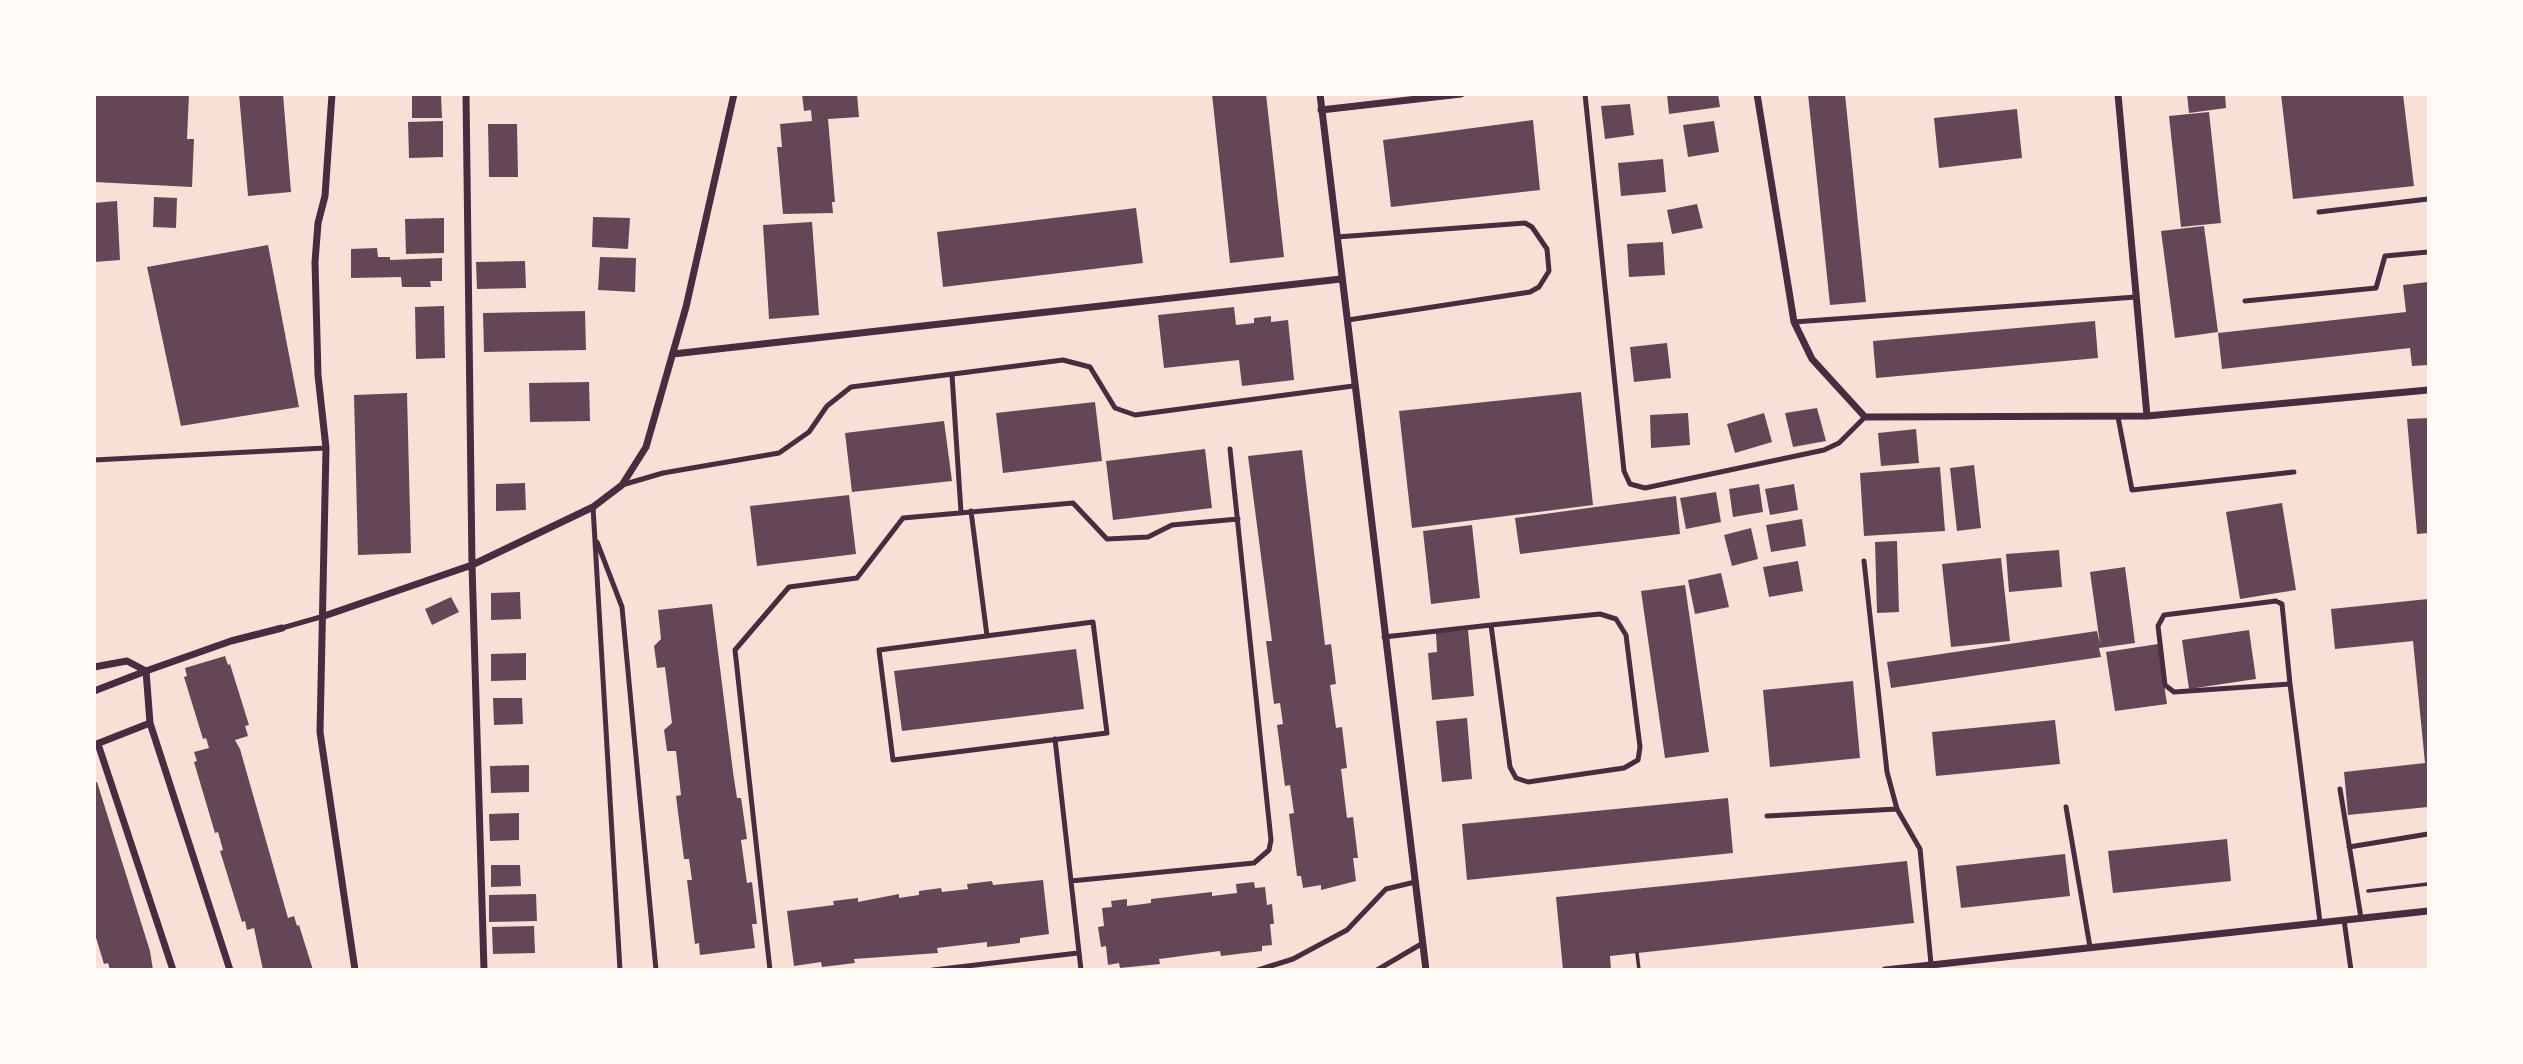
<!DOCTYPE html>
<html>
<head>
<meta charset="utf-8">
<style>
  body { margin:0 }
  #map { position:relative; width:2523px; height:1064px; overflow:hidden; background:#f7e1d7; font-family:"Alegreya Sans",sans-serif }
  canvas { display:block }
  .frame { position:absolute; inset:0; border:96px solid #fffaf5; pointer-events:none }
</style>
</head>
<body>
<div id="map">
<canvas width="2523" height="1064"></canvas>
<div class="frame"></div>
</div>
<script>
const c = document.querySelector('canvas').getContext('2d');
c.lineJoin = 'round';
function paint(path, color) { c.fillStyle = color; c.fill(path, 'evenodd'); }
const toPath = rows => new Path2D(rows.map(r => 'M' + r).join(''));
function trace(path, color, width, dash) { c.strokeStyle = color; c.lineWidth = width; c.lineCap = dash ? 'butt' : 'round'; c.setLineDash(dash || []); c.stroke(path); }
const building = toPath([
  [94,94,189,94,187,139,194,139,192,187,94,182],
  [239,94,283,94,291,192,248,196],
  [412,94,441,94,442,118,412,118],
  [802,94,857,94,859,117,828,119,835,202,832,202,833,213,783,214,777,147,782,147,780,124,812,121,811,110,804,111],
  [1212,94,1266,94,1284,257,1230,263],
  [1667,94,1718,94,1720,107,1669,114],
  [1808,94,1845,94,1866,302,1830,305],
  [2187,94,2225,94,2226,108,2189,113],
  [2281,94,2403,94,2414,186,2293,199],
  [1630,104,1634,135,1605,139,1601,106],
  [2017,109,2022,158,1939,168,1934,118],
  [2209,112,2221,223,2181,227,2169,116],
  [1533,120,1540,190,1391,207,1383,140],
  [443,121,443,157,409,158,408,122],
  [1714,121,1719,152,1688,157,1683,125],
  [488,124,517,124,518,177,489,177],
  [1663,159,1666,192,1621,196,1618,163],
  [154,197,177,198,176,228,153,227],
  [117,201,120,260,94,262,94,203],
  [1697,204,1703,228,1672,234,1667,210],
  [1136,208,1143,263,943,287,937,232],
  [593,217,630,218,628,249,592,247],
  [444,218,444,253,406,254,405,219],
  [812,222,819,315,769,319,763,225],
  [2204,226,2218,332,2175,338,2161,231],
  [1663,242,1665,275,1629,277,1627,244],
  [268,245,299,407,181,426,147,267],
  [377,248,378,257,390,257,390,260,442,258,442,281,430,281,431,287,402,287,401,277,351,278,351,249],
  [600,257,636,258,635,292,598,290],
  [525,261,526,288,477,289,476,262],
  [2428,282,2428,365,2412,366,2410,348,2222,369,2218,333,2406,312,2403,285],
  [444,306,445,358,416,359,415,307],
  [1234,307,1236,325,1254,323,1254,318,1271,316,1271,322,1288,320,1294,380,1242,386,1239,360,1164,368,1158,315],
  [585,311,586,350,484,352,483,313],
  [2095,321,2098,358,1876,378,1873,341],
  [1667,343,1671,378,1634,382,1630,347],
  [589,382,590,421,530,422,529,383],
  [1581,392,1593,505,1412,528,1399,411],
  [407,393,411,553,358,555,354,395],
  [1095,402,1102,461,1003,473,996,413],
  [1817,408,1826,441,1793,447,1785,413],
  [1688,413,1690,445,1651,448,1650,415],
  [1764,413,1772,442,1735,453,1727,424],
  [2428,418,2428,533,2417,534,2407,419],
  [944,421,952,481,852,492,845,433],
  [1916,429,1919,463,1881,466,1878,433],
  [1205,449,1212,508,1113,520,1106,461],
  [1302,450,1325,645,1331,644,1336,684,1330,685,1336,728,1342,727,1347,768,1341,769,1347,818,1353,817,1358,858,1353,858,1356,881,1321,890,1321,885,1303,888,1301,876,1297,876,1289,814,1294,813,1290,785,1285,786,1277,725,1283,724,1280,703,1274,704,1266,641,1272,641,1248,456],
  [1974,465,1981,528,1957,531,1950,468],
  [1940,467,1945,531,1864,536,1860,473],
  [525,483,526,510,496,511,496,484],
  [1759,484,1763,512,1733,517,1729,489],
  [1794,484,1798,510,1770,515,1765,489],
  [1716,492,1721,522,1686,529,1680,498],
  [849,495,856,554,757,566,750,506],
  [1676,496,1680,534,1520,554,1515,518],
  [2282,503,2296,590,2240,599,2226,512],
  [1802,519,1806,546,1771,552,1766,525],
  [1472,525,1480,598,1431,604,1423,531],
  [1751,528,1758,559,1732,566,1724,535],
  [1897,541,1899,612,1877,613,1875,542],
  [2059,550,2062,587,2009,592,2006,554],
  [2001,558,2010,641,1951,647,1942,564],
  [1798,561,1803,591,1769,597,1763,567],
  [2125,567,2135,643,2099,648,2101,657,1891,688,1887,662,2097,631,2100,644,2090,572],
  [1721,573,1729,607,1695,614,1688,580],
  [1685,585,1709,752,1665,758,1641,591],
  [520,592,521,619,491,620,491,593],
  [451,597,459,612,432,625,425,609],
  [2428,599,2428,807,2348,815,2344,772,2425,763,2413,641,2335,649,2331,609],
  [712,604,733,772,737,798,741,798,747,839,741,840,747,883,752,882,757,924,752,924,755,948,700,955,699,943,695,944,687,880,692,880,689,859,684,859,676,796,681,795,676,751,667,751,664,730,672,723,665,667,657,668,654,646,661,639,658,610],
  [1468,630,1474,696,1432,700,1428,653,1437,652,1436,633],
  [2249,630,2256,679,2189,689,2182,640],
  [2158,644,2167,704,2115,711,2106,652],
  [1076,649,1084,709,902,731,894,671],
  [526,653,526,680,491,681,491,654],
  [225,656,228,665,230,664,249,725,245,726,248,736,235,740,240,749,288,918,294,916,297,926,299,925,313,970,263,970,254,928,247,930,245,921,242,922,220,851,223,850,218,832,215,833,194,762,197,761,194,752,209,748,206,738,203,739,184,677,187,676,185,668],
  [1853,681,1860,758,1770,767,1763,690],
  [493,698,522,698,523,724,494,725],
  [1467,718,1472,779,1442,782,1436,721],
  [2055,720,2060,764,1936,776,1932,732],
  [529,765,529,792,491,793,490,766],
  [97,782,150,951,153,970,110,970,108,963,104,964,94,931,94,783],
  [1728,798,1733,853,1467,880,1462,824],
  [519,813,519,840,490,841,489,814],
  [2227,839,2231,881,2113,893,2108,851],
  [2065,854,2070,896,1961,908,1956,866],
  [1907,861,1914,923,1610,956,1611,970,1563,970,1556,897],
  [491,865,520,865,521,886,491,887],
  [1043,880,1049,934,1020,938,1020,943,987,947,987,942,937,948,938,953,854,959,855,963,822,967,821,962,794,966,787,911,834,905,833,901,858,898,858,902,899,894,899,898,919,895,919,891,941,888,942,892,968,889,967,884,992,881,993,885],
  [1254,882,1255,888,1265,887,1267,905,1272,904,1274,924,1270,924,1272,945,1262,946,1262,951,1221,956,1220,951,1159,959,1160,964,1120,968,1119,963,1108,965,1106,946,1101,947,1098,927,1104,926,1102,908,1112,907,1111,901,1127,899,1127,906,1151,903,1151,899,1212,892,1212,896,1237,893,1236,884],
  [536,894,537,921,489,922,489,895],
  [534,926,535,953,493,954,492,927]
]);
const path = toPath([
  [2368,891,2428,884],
  [1637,953,1639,970]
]);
const service = toPath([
  [1585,94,1624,471,1630,484,1645,488,1824,450,1839,443,1865,417],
  [2319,212,2428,199],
  [1337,237,1525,223,1532,227,1547,249,1549,271,1539,287,1530,292,1348,320],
  [2245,301,2376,288,2385,256,2428,252],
  [1794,322,2136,297],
  [952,375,961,512],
  [2118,417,2132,490,2294,472],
  [94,460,326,448],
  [622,485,663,473,779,453,809,432,827,406,851,387,1063,360,1090,367,1115,408,1135,415,1353,386],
  [593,507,620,970],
  [971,511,987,636],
  [597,542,622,607,656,970],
  [1864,561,1887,772,1897,809,1920,849,1931,964],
  [2276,601,2282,604,2290,684,2174,692,2165,685,2158,626,2164,615,2276,601],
  [1093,622,1107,733,893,760,879,650,1093,622],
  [282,628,324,616],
  [1384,637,1491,625,1600,614,1616,619,1626,635,1640,747,1638,760,1624,768,1528,782,1516,778,1510,767,1491,625],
  [2290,684,2320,922],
  [1055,739,1081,970],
  [2340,789,2361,918],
  [2066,807,2090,947],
  [1767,816,1897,809],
  [2349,847,2428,834],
  [1071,881,1254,863,1269,850,1271,840,1230,449],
  [2344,920,2351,970],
  [770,970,735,650,789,587,857,578,903,518,1073,503,1107,539,1148,537,1172,525,1238,519],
  [933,970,1078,953],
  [1258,970,1293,959,1347,930,1386,889,1415,882],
  [1377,970,1423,943]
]);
const minor = toPath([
  [332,94,325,196,318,223,315,262,318,375,326,448,320,732,355,970],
  [466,94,472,565,484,970],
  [1320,94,1426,970],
  [1757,94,1794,322,1812,359,1865,417,2147,416,2428,390],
  [2118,94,2147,416],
  [1321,110,1461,94],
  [673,354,1341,279],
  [324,616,472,565,593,507,622,485,646,447,686,307,734,94],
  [94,667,127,661,146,671],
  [94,691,146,671],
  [150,723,146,671,231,641,282,628],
  [98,744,173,970],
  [94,745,150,723,230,970],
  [1885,970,2428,911]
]);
paint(building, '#644757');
trace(path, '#4a2c40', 3.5);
trace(service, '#4a2c40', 5);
trace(minor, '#4a2c40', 7);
</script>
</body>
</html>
